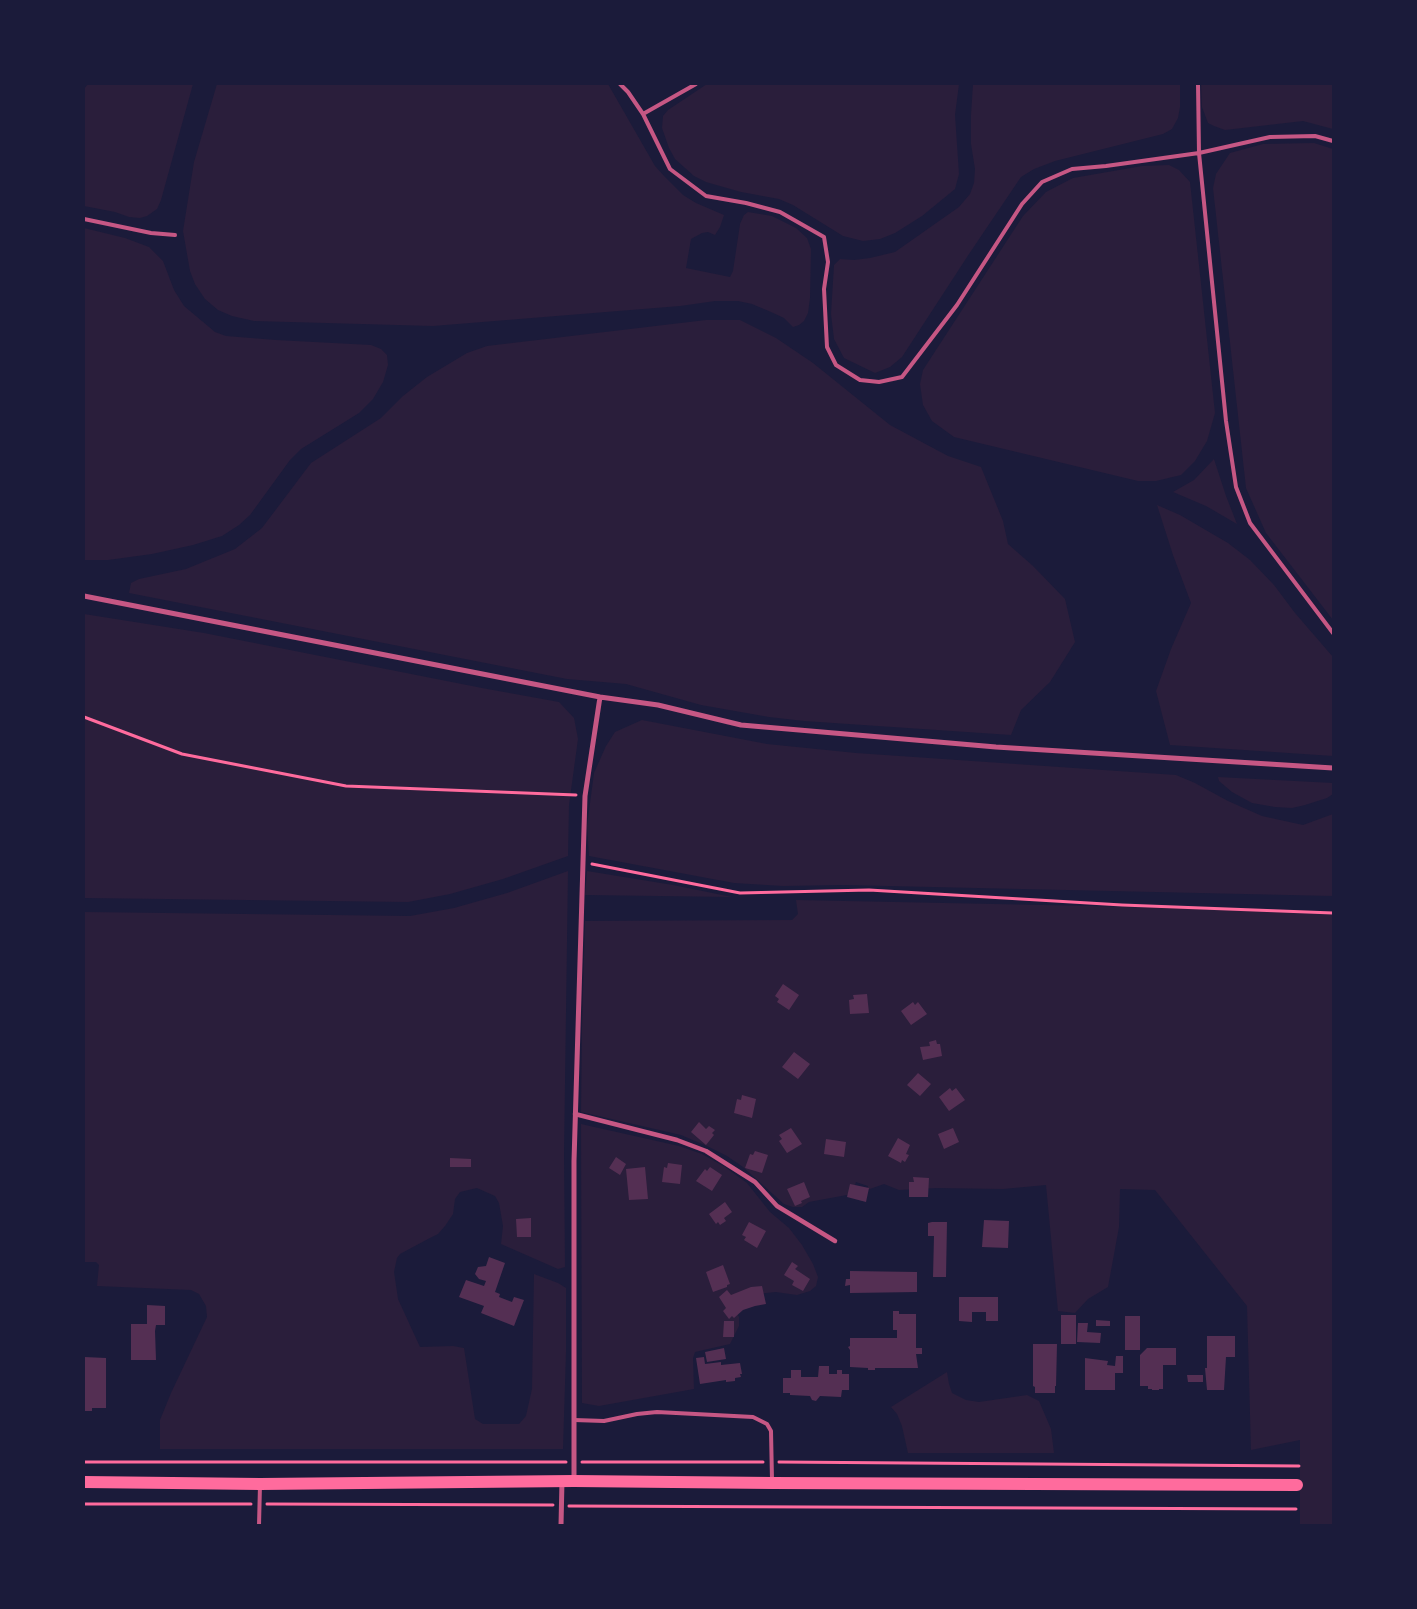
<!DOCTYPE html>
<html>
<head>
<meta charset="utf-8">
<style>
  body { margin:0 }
  #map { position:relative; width:1417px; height:1609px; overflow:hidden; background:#1b1b3a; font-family:"Roboto Condensed",sans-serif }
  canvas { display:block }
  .frame { position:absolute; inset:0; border:85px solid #1b1b3a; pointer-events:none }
</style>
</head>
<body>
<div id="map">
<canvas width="1417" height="1609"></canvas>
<div class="frame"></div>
</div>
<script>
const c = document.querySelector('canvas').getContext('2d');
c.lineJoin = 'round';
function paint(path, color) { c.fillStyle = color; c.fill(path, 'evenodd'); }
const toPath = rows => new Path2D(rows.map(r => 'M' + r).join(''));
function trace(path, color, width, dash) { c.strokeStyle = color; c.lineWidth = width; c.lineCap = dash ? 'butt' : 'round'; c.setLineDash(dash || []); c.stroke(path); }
const green = toPath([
  [88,84,193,84,161,200,157,209,147,216,140,218,129,217,115,212,84,206,84,89],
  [217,84,608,84,655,166,665,177,683,195,696,203,724,215,720,227,715,235,708,232,702,233,691,239,686,268,730,277,733,271,740,224,744,215,748,212,772,216,796,228,807,238,811,249,810,298,808,313,804,321,799,325,793,327,784,318,771,312,752,304,738,301,715,301,680,306,433,326,254,321,232,316,218,310,205,299,195,284,190,271,183,231,194,162],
  [707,84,959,84,955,115,959,174,955,189,922,216,895,233,880,239,863,241,843,236,793,205,779,199,741,192,706,182,694,176,675,159,669,148,662,128,663,116,668,110],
  [973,84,1180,84,1180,107,1178,118,1172,129,1163,134,1055,161,1034,169,1021,177,969,254,902,357,890,367,875,373,844,358,834,339,831,314,834,265,840,259,854,260,870,258,895,252,959,207,970,194,974,183,975,169,971,144,971,115],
  [1201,84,1333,84,1333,129,1303,121,1225,130,1214,126,1208,123,1202,107],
  [1314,143,1333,149,1333,620,1266,533,1246,488,1213,188,1216,174,1230,153,1263,144],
  [1169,165,1179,170,1190,182,1215,413,1207,441,1195,461,1181,475,1156,481,1138,481,954,437,932,421,923,405,920,384,923,370,1023,216,1046,192,1073,178,1142,166],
  [84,228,125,238,149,247,163,261,174,290,184,306,215,332,226,336,276,340,371,345,381,349,387,355,388,365,383,382,373,399,359,413,301,449,290,460,250,515,239,525,222,536,193,545,152,554,108,560,84,560],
  [706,320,740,320,776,338,813,363,890,425,948,456,981,467,1003,521,1008,544,1033,566,1065,599,1075,642,1050,682,1021,710,1011,735,804,721,769,717,701,705,626,684,567,679,129,593,131,583,139,579,186,569,235,549,262,528,311,463,381,418,403,396,427,377,467,353,487,346],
  [1214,459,1226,496,1237,524,1206,506,1173,492,1194,480],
  [1157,505,1180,515,1228,543,1250,560,1274,585,1295,613,1333,657,1333,756,1170,745,1156,691,1171,649,1191,603,1173,555],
  [84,614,204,633,482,688,559,702,574,718,578,739,569,805,568,856,503,879,450,894,408,902,84,898],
  [642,720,767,744,856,753,1176,775,1195,783,1228,801,1262,816,1303,825,1333,814,1333,896,843,885,783,886,734,883,589,856,587,826,594,773,606,746,615,732],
  [1218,777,1333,783,1333,794,1327,798,1305,805,1292,808,1275,807,1252,803,1232,792,1219,781],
  [568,871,564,1154,565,1267,558,1269,501,1244,503,1226,499,1203,495,1196,477,1188,460,1192,455,1199,453,1214,445,1226,438,1234,428,1239,400,1254,397,1258,394,1272,398,1299,420,1347,453,1346,464,1348,475,1419,483,1424,519,1424,526,1416,532,1389,534,1274,558,1283,566,1288,566,1352,563,1449,160,1449,160,1420,171,1393,207,1317,206,1306,199,1294,191,1290,97,1286,99,1265,96,1262,84,1262,84,912,410,916,454,908,507,893],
  [587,871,673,885,732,897,585,895],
  [796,900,1093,906,1333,913,1333,1525,1300,1525,1300,1440,1251,1450,1247,1306,1155,1190,1120,1189,1119,1227,1108,1287,1088,1299,1075,1313,1058,1311,1046,1185,1003,1189,937,1188,899,1190,884,1184,867,1190,868,1186,856,1182,852,1194,809,1202,802,1207,793,1207,784,1204,743,1167,727,1156,707,1146,681,1135,581,1112,582,1027,585,921,792,920,798,914],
  [581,1124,679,1146,702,1154,725,1167,747,1183,770,1212,789,1228,802,1245,813,1264,818,1277,816,1286,810,1291,797,1295,776,1292,756,1294,733,1307,739,1317,739,1326,730,1344,695,1352,693,1358,694,1389,599,1406,582,1403],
  [947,1372,949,1384,952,1393,966,1400,979,1402,1027,1395,1039,1401,1051,1429,1054,1453,908,1453,902,1426,897,1414,891,1407]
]);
const building = toPath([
  [783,984,799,995,789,1010,777,1002,779,999,775,996],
  [867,994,869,1013,850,1014,849,1000,854,999,853,995],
  [913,1002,915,1005,918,1002,927,1014,911,1025,901,1011],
  [936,1040,937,1044,940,1044,942,1056,923,1060,920,1047,930,1046,929,1042],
  [794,1052,810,1064,798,1079,782,1067],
  [918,1073,931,1084,920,1096,907,1085],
  [950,1088,952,1091,956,1088,965,1100,949,1111,939,1097],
  [742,1095,756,1099,752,1118,734,1113,737,1099,741,1100],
  [699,1122,706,1129,709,1126,715,1130,712,1133,714,1135,706,1145,691,1132],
  [791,1128,802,1144,787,1153,779,1141,782,1139,779,1135],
  [953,1128,959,1142,944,1149,938,1134],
  [898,1138,910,1145,906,1154,909,1155,905,1162,902,1160,901,1163,888,1156],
  [826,1139,846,1142,844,1157,824,1154],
  [755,1151,768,1155,762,1173,745,1168,750,1154,753,1155],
  [616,1157,626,1164,620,1175,609,1168],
  [450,1158,471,1159,471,1167,450,1167],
  [668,1163,682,1165,680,1184,662,1182,664,1167,667,1168],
  [645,1167,648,1199,629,1200,626,1169],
  [710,1167,722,1175,712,1191,696,1181,705,1169,707,1171],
  [913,1177,929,1178,928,1197,909,1197,909,1182,914,1182],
  [804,1182,810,1197,801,1201,802,1203,795,1206,787,1189],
  [850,1184,869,1188,866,1202,847,1197],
  [725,1202,732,1212,724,1218,726,1221,720,1225,718,1222,716,1224,709,1214],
  [531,1218,531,1237,517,1237,516,1219],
  [984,1220,1009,1221,1008,1248,982,1247],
  [749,1222,766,1231,757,1248,744,1240,746,1237,742,1235],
  [932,1222,947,1222,946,1277,933,1277,934,1236,928,1236,928,1223],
  [489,1257,505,1263,495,1292,500,1294,499,1297,512,1302,514,1297,524,1300,514,1326,481,1313,484,1306,459,1297,466,1280,484,1286,486,1281,479,1279,475,1274,478,1267,486,1266],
  [792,1262,798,1266,795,1269,810,1279,803,1291,792,1285,794,1281,784,1275],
  [723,1265,730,1284,727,1285,727,1287,713,1292,706,1272],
  [850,1271,917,1272,917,1292,850,1293,850,1285,845,1286,846,1279,850,1279],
  [762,1286,766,1304,755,1306,743,1310,734,1318,732,1316,729,1319,723,1311,726,1308,719,1297,727,1290,731,1295,751,1287],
  [959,1297,998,1297,998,1321,986,1321,986,1312,972,1312,972,1322,959,1321],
  [147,1305,165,1306,165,1325,156,1325,155,1331,156,1360,131,1360,131,1324,147,1324],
  [893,1311,899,1311,899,1314,916,1314,916,1348,922,1348,922,1354,916,1354,918,1368,875,1368,875,1370,868,1370,868,1368,850,1367,850,1350,848,1347,850,1346,850,1338,897,1338,897,1330,893,1330],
  [1061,1315,1076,1315,1076,1344,1061,1344],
  [1125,1316,1140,1316,1140,1350,1125,1350],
  [1096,1320,1110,1321,1110,1326,1096,1326],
  [724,1321,734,1321,734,1337,723,1337],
  [1078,1323,1088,1323,1087,1332,1101,1333,1100,1343,1077,1342],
  [1207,1336,1235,1336,1235,1357,1226,1357,1224,1390,1207,1390,1205,1368,1207,1368],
  [1033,1344,1057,1344,1056,1386,1055,1386,1055,1393,1035,1393,1035,1387,1033,1386],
  [724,1348,726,1359,707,1362,705,1352],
  [1147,1348,1176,1348,1176,1365,1163,1365,1163,1389,1159,1389,1159,1390,1152,1390,1152,1389,1148,1389,1148,1386,1140,1386,1140,1355],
  [1116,1356,1123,1356,1123,1373,1115,1373,1115,1390,1085,1390,1085,1358,1108,1361,1107,1365,1115,1366],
  [84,1357,106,1358,106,1408,92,1408,92,1411,84,1411],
  [704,1357,705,1364,721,1362,721,1365,740,1363,742,1374,740,1374,741,1377,735,1378,735,1381,726,1382,726,1380,700,1384,696,1358],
  [819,1366,829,1366,829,1374,837,1374,837,1370,842,1370,842,1374,849,1374,849,1390,842,1390,841,1397,820,1396,816,1401,812,1400,810,1396,790,1395,790,1393,783,1393,783,1378,791,1378,791,1370,801,1370,801,1377,818,1377],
  [1187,1375,1203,1375,1203,1382,1188,1382]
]);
const path = toPath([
  [84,717,182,754,346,786,576,795],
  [592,864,740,893,869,890,1122,905,1333,913],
  [84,1462,566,1462],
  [582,1462,763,1462],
  [779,1462,1299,1466],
  [84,1504,251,1504],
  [267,1504,553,1505],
  [569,1506,1296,1509]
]);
const service = toPath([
  [620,84,628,92,643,114,670,169,706,196,746,203,780,212,824,237,828,262,824,289,827,347,836,365,860,380,879,382,902,377,957,305,1022,204,1042,182,1072,169,1106,166,1199,153,1270,137,1315,136,1333,141],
  [1198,84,1199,153,1226,421,1236,487,1250,523,1333,633],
  [643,114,696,84],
  [84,219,151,233,175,235],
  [574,1420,604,1421,637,1414,657,1412,753,1417,767,1424,771,1431,772,1480],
  [259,1525,260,1485]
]);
const pedestrian = toPath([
  [575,1114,677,1140,706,1151,755,1182,777,1206,835,1241]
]);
const minor = toPath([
  [84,596,600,697,658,705,741,725,996,747,1333,768],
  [574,1480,574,1161,585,796,600,697],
  [561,1525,562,1481]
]);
const primary = toPath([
  [84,1482,260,1484,574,1481,772,1483,1297,1485]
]);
paint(green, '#2a1e3b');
paint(building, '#542f53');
trace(path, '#ff6b9d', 3);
trace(service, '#c65784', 4);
trace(pedestrian, '#c65784', 4.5);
trace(minor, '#c65784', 5);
trace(primary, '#ff6b9d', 12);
</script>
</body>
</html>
